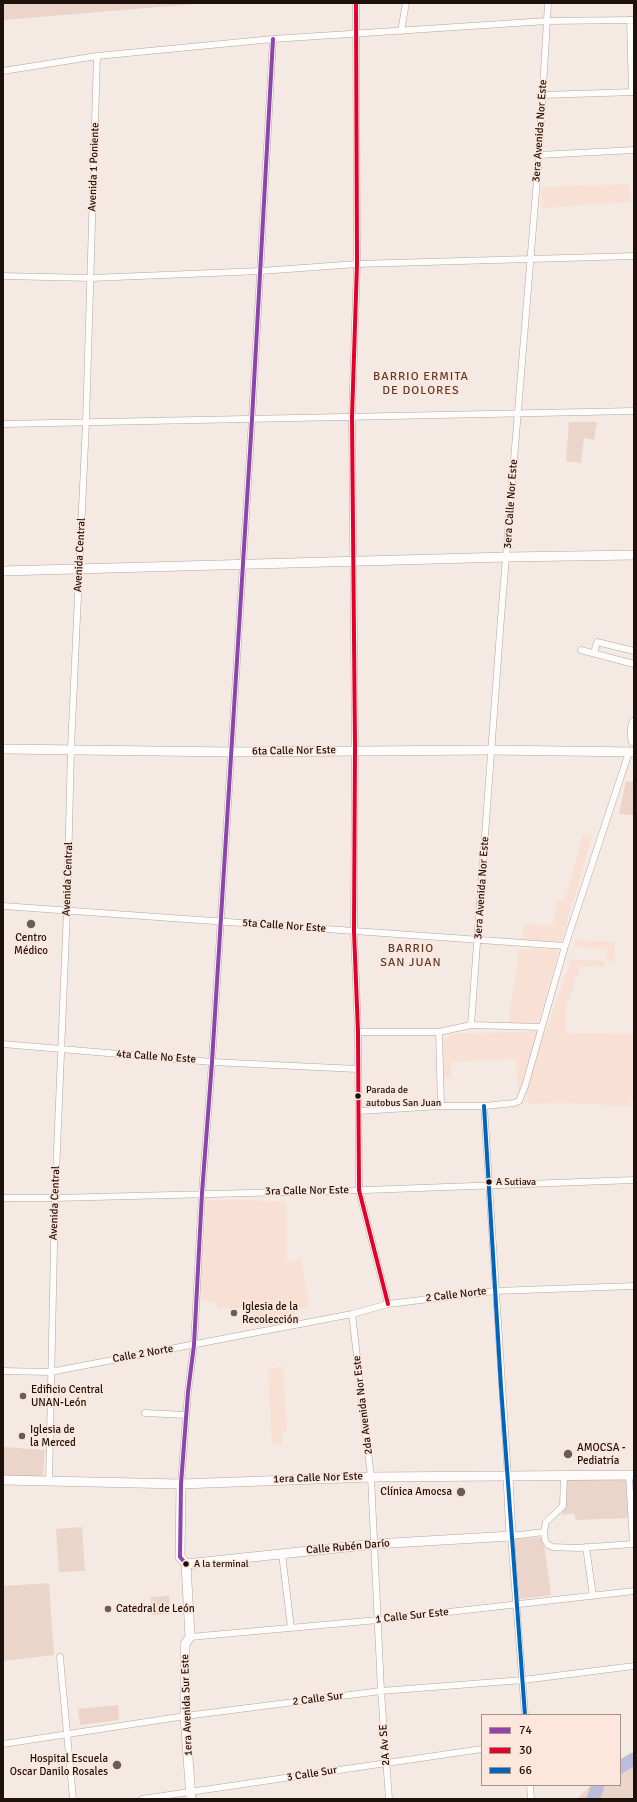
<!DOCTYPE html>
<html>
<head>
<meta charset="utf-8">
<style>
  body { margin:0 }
  #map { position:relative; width:637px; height:1802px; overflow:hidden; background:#f5e9e3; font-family:Signika,sans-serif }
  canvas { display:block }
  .frame { position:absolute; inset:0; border:4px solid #1e110b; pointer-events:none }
  .legend { position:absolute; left:481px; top:1714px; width:140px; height:72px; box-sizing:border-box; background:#fde6db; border:1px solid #a49188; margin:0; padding:5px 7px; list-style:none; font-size:12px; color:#1e110b }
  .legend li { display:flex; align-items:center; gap:8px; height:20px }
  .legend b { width:20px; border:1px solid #a49188 }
</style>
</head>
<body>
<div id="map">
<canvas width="637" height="1802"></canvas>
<div class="frame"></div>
<ul class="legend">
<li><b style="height:5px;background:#8e44ad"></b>74</li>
<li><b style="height:5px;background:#e4002b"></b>30</li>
<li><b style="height:5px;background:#0065bd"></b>66</li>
</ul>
</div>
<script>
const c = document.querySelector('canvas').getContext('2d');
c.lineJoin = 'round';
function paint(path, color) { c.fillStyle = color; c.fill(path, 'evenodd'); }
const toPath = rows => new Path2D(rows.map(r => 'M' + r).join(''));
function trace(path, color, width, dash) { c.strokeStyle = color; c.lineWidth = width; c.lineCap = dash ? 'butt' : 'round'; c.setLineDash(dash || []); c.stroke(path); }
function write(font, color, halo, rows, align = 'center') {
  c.font = font + ' Signika,sans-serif'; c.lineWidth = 3; c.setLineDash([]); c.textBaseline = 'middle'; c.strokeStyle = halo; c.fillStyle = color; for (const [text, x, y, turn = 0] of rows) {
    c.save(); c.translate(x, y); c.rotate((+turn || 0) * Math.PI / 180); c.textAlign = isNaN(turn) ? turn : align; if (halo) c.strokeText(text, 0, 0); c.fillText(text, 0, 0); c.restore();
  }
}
const built = toPath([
  [629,184,631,202,542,208,542,187],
  [583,834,592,836,562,940,559,942,522,940,524,924,553,925,556,902,565,900],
  [575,940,615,942,614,961,608,961,606,958,607,949,574,947],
  [519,949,555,949,558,954,539,1020,536,1023,508,1026],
  [571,959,605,961,605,967,579,966,579,977,574,978,574,992,570,992,570,1001,566,1001,566,1034,634,1033,634,1098,631,1098,631,1106,562,1103,528,1104,527,1086,542,1034,545,1034],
  [540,1031,519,1097,516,1059,451,1062,451,1078,444,1078,443,1040,451,1034],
  [207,1200,251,1200,285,1202,287,1218,287,1262,301,1258,310,1307,295,1307,296,1316,265,1321,252,1315,250,1308,218,1308,215,1303,199,1298],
  [283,1366,287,1431,282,1433,282,1445,272,1444,268,1370]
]);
const green = toPath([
  [3,3,206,3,3,20],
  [569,422,597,422,594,440,584,438,581,463,566,461],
  [626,781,634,782,634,815,619,814],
  [3,1447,45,1450,43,1476,3,1478],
  [627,1479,628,1518,576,1520,574,1513,562,1515,567,1480],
  [82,1527,85,1571,59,1572,56,1529],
  [543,1537,551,1595,520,1599,515,1541,516,1539],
  [49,1583,54,1655,3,1661,3,1586],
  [169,1596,170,1614,152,1615,151,1597],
  [118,1705,119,1720,80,1725,78,1709],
  [634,1763,634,1799,577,1799,591,1785,620,1785,620,1765]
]);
const river = toPath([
  [620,1767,634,1759],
  [593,1799,598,1785]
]);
const street = toPath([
  [356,3,357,264,352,417,355,746,354,931,358,1032,359,1190,388,1304],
  [630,20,632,92],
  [401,31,406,3],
  [3,71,97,56,273,39,547,21,634,20],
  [543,95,634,92],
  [539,155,634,150],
  [3,276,91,278,261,271,357,264,634,256],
  [3,424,634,411],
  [581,650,634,664],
  [594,653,597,642,634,651],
  [3,906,565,946],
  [471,1025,501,618,539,155,548,3],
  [358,1032,439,1032,471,1025,541,1027],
  [439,1032,441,1106],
  [3,1044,212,1062,357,1069],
  [484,1106,508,1477],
  [359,1111,441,1106,484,1106,514,1103,519,1101,525,1086,565,946,629,752],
  [3,1198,55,1198,366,1190,634,1180],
  [352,1314,371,1477,381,1691,389,1799],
  [3,1371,50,1372,352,1314,388,1304,495,1291,634,1286],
  [145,1413,186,1415],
  [564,1476,563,1506,546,1522,544,1532,545,1540,548,1545,553,1547,577,1548,633,1544,629,1475],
  [49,1481,55,1198,67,910,71,748,86,422,97,56],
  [181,1484,188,1392,194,1345,202,1193,212,1062,252,419,273,39],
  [586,1547,593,1596],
  [282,1554,291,1628],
  [190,1637,378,1620,634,1591],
  [60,1657,73,1799],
  [525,1715,511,1536,544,1532],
  [3,1744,185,1716,381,1691,523,1680,634,1666],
  [530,1785,531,1799],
  [142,1799,482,1749]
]);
const secondary = toPath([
  [3,571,507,557,634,555],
  [633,741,632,729,634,722],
  [3,749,231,752,491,750,634,752],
  [3,1480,181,1484,371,1477,634,1475],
  [181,1484,180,1557,186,1564],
  [186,1564,375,1544,511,1536,508,1477],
  [186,1564,190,1637,185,1644,185,1716,191,1799]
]);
const bus1 = toPath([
  [186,1564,180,1557,181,1484,188,1392,194,1345,202,1193,212,1062,252,419,273,39]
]);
const bus2 = toPath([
  [356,3,357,264,352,417,355,746,354,931,358,1032,359,1190,388,1304]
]);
const bus3 = toPath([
  [484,1106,501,1387,525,1715]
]);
const markers = [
  [31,924,5,"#695d57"],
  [358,1096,3.5,"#1e110b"],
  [489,1182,3.5,"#1e110b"],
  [234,1313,4,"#695d57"],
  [23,1396,4,"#695d57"],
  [22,1436,4,"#695d57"],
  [568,1454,5,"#695d57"],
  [461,1492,5,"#695d57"],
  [186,1564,3.5,"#1e110b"],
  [108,1609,4,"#695d57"],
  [117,1765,5,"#695d57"]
];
const busNames = [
  ["Parada de",366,1090],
  ["autobus San Juan",366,1103],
  ["A Sutiava",496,1182],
  ["A la terminal",194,1564]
];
const streetNames = [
  ["3era Avenida Nor Este",540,131,-86],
  ["Avenida 1 Poniente",94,167,-88],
  ["3era Calle Nor Este",511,504,-86],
  ["Avenida Central",80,555,-87],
  ["6ta Calle Nor Este",294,751,-1],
  ["Avenida Central",68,879,-88],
  ["3era Avenida Nor Este",482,888,-86],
  ["5ta Calle Nor Este",284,926,4],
  ["4ta Calle No Este",156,1057,4],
  ["3ra Calle Nor Este",307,1191,-1],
  ["Avenida Central",55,1203,-88],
  ["2 Calle Norte",456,1295,-7],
  ["Calle 2 Norte",143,1354,-10],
  ["2da Avenida Nor Este",363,1405,-97],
  ["1era Calle Nor Este",318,1478,-2],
  ["Calle Rubén Darío",348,1547,-5],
  ["1 Calle Sur Este",412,1616,-6],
  ["2 Calle Sur",318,1699,-7],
  ["1era Avenida Sur Este",187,1705,-92],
  ["2A Av SE",385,1745,-94],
  ["3 Calle Sur",312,1774,-9]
];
const poiNames = [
  ["Centro",31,938,"center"],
  ["Médico",31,951,"center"],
  ["Iglesia de la",242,1307],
  ["Recolección",242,1320],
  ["Edificio Central",31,1390],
  ["UNAN-León",31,1403],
  ["Iglesia de",30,1430],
  ["la Merced",30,1443],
  ["AMOCSA -",577,1448],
  ["Pediatría",577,1461],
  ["Clínica Amocsa",452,1492,"right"],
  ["Catedral de León",116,1609],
  ["Hospital Escuela",108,1759,"right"],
  ["Oscar Danilo Rosales",108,1772,"right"]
];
const neighbourhoodNames = [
  ["BARRIO ERMITA",421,377],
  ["DE DOLORES",421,391],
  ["BARRIO",411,949],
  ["SAN JUAN",411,963]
];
paint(built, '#f9e0d4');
paint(green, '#ebd4ca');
trace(river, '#bbbedb', 13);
trace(street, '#b2a6a0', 7);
trace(secondary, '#b2a6a0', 10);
trace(street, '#fefcfb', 6);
trace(secondary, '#fefcfb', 9);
trace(bus1, '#8e44ad', 4);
trace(bus2, '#e4002b', 4);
trace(bus3, '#0065bd', 4);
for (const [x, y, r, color] of markers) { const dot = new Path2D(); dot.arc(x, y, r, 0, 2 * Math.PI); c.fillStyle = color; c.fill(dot); trace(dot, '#fde6db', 1.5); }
write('10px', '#1e110b', '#fde6db', busNames, 'left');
write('11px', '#1e110b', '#fde6db', streetNames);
write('11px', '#1e110b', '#fde6db', poiNames, 'left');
c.letterSpacing = '1px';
write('12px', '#5a3c2e', '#fde6db', neighbourhoodNames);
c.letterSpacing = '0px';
</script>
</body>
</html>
